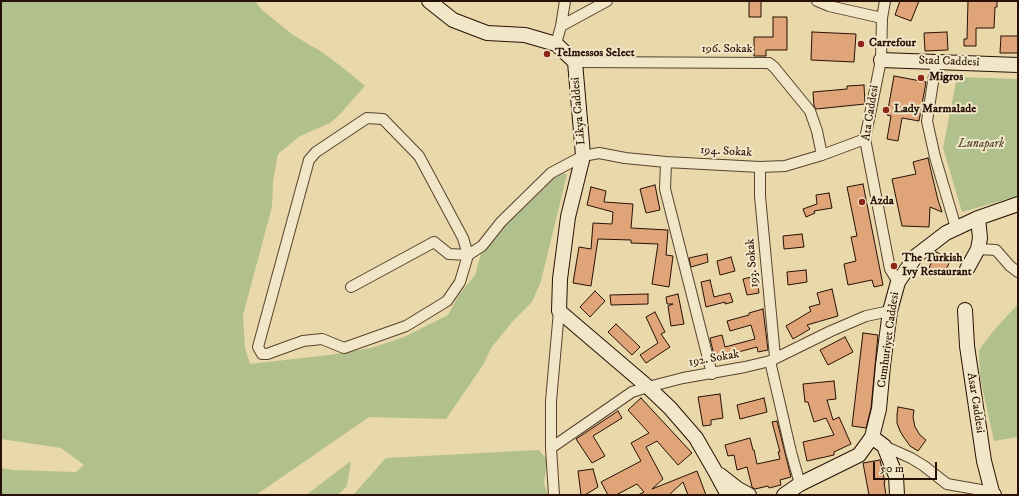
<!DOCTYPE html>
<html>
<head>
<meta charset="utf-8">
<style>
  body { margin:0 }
  #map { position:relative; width:1019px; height:496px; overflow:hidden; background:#e9d8a9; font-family:"IM FELL DW Pica",serif }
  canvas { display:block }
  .frame { position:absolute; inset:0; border:2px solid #271005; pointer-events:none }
  .scale { position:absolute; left:873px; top:462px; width:64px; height:18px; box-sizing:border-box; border:2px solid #271005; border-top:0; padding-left:5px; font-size:12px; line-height:14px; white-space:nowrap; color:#271005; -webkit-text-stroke:3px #f1e6c7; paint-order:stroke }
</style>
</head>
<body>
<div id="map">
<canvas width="1019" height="496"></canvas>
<div class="frame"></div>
<div class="scale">50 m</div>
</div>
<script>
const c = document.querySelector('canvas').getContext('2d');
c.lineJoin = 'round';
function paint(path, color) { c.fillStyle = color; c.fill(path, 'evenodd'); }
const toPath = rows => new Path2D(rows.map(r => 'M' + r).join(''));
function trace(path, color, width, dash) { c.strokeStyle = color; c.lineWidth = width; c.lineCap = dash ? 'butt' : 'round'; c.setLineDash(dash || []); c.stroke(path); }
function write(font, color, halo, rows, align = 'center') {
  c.font = font + ' "IM FELL DW Pica",serif'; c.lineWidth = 4; c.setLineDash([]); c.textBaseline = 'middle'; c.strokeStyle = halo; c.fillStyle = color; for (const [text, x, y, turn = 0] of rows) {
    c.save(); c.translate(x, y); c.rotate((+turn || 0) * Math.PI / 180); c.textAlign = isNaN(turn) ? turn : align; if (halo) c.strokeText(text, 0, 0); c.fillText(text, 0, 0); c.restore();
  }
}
const green = toPath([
  [1,1,255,1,262,10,293,35,322,52,347,71,365,86,339,115,330,123,300,136,278,154,273,182,272,207,243,315,245,348,250,364,329,355,371,348,404,337,448,315,459,295,475,275,481,254,497,230,560,173,567,174,541,281,532,302,513,321,491,348,483,365,446,419,369,417,256,495,1,495,1,468,13,470,76,472,84,465,61,448,1,439],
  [957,77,1018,79,1018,196,962,212,943,148],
  [1018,304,1018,437,994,441,980,377,979,350,995,329],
  [539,450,547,460,544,483,548,495,353,495,386,458],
  [351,461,347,486,338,495,306,495]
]);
const building = toPath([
  [749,1,761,1,761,17,749,17,749,1],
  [900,1,919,1,911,21,895,15,900,1],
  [968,1,997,1,997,7,995,7,994,28,976,28,976,46,964,46,964,39,967,39,968,1],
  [773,17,787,17,787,50,766,50,766,56,754,56,754,37,773,37,773,17],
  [812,32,856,34,854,62,811,60,812,32],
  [947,32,948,50,925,51,924,33,947,32],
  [1001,36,1018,36,1018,53,1000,53,1001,36],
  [894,76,926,82,919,121,902,118,898,141,887,139,891,116,887,115,894,76],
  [864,85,865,104,816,109,814,106,813,92,847,89,847,86,864,85],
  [928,158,938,200,942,212,930,207,929,227,902,226,892,179,916,174,913,162,928,158],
  [863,184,883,285,874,287,872,280,848,285,844,264,856,261,851,237,857,236,847,187,863,184],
  [655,185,660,210,646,213,640,189,655,185],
  [591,187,606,191,604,202,633,204,631,228,668,230,666,255,673,256,669,287,652,284,658,244,631,243,631,240,598,239,591,286,573,283,579,247,591,249,593,223,612,224,613,212,587,205,591,187],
  [829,193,832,208,814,211,815,213,806,217,803,209,817,204,816,195,829,193],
  [802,234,804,247,784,249,783,236,802,234],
  [936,252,951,259,944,274,929,268,936,252],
  [707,254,708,262,691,267,689,258,707,254],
  [731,257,735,271,720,275,717,261,731,257],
  [806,270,807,282,788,285,787,272,806,270],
  [756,276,759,293,747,295,743,279,756,276],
  [710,280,714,297,730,293,733,302,725,304,725,302,706,307,701,282,710,280],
  [832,289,838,316,807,325,810,329,793,339,786,326,811,311,809,307,820,304,817,293,832,289],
  [595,291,605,301,590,317,580,307,595,291],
  [648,294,648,304,611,305,610,295,648,294],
  [678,294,684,324,671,326,668,306,673,304,667,304,666,297,678,294],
  [763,309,768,350,758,352,757,347,727,355,727,356,715,360,710,338,722,335,725,347,755,339,751,325,730,331,727,321,749,315,749,313,763,309],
  [655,312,665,332,661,334,670,347,646,363,640,355,658,343,646,317,655,312],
  [616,324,640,347,632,355,608,332,616,324],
  [863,333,878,335,871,408,866,428,852,426,863,333],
  [845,337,853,352,828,365,820,350,845,337],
  [834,381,836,399,827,400,833,420,839,417,851,444,834,452,834,455,807,461,803,442,834,435,826,418,814,422,808,402,805,402,803,384,834,381],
  [720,394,723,418,711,420,711,425,703,426,698,397,720,394],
  [641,398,692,453,678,465,657,441,646,447,663,479,652,489,697,471,706,495,688,495,683,482,669,495,638,495,644,492,637,484,616,495,608,495,601,482,641,461,631,443,649,433,628,410,641,398],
  [764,398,767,412,740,419,737,405,764,398],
  [898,407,914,410,913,417,915,427,920,435,926,440,918,451,910,446,903,436,900,431,897,423,897,415,898,407],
  [618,411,622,418,593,436,605,456,592,463,576,439,618,411],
  [777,421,791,477,780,480,781,485,769,488,768,486,755,489,752,487,747,467,737,470,734,455,728,456,725,445,750,438,753,450,754,450,757,464,780,459,778,452,780,452,772,422,777,421],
  [880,460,885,482,884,482,886,495,869,495,863,463,880,460],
  [593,469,598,487,585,495,581,495,578,471,593,469]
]);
const street = toPath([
  [817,1,829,6,882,18],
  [885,1,882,18,881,60,865,139,890,269,898,282],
  [561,26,607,1],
  [556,44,561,26,565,1],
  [575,62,769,63,774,67,810,111,817,131,822,155],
  [936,62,927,121,935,157,956,228],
  [367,118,383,119,419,156,463,238,468,255,460,282,447,301,406,326,344,348,322,339,303,341,267,354,262,354,258,347,309,160,316,152,367,118],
  [666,162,665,189,712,374],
  [760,167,760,196,775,357],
  [978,249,996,250,1010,266,1018,272],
  [351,287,434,242,449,254,468,255,482,246,501,222,551,173,583,156,599,153,625,158,666,162,760,167,785,166,822,155,865,139],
  [770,361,791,452,800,484],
  [884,446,911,458,924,466,947,484,992,492],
  [551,448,632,392,648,387,683,378,745,367,770,361,831,331,866,316,890,311],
  [554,495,551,448,551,401,559,311]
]);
const secondary = toPath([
  [429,1,453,20,487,33,525,35,556,44,575,62,582,143,583,156,568,217,560,279,559,311,648,387,670,408,696,438,715,471,728,495],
  [881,60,1018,65],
  [967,269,978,249,980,238,978,218],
  [965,310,967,346,984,461,992,492,994,495],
  [872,437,884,446,896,476,897,495],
  [720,475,738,489,749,495],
  [784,495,800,484,859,455,872,437,879,409,883,365,890,311,898,282,916,256,946,233,978,218,1018,204]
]);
const markers = [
  [861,44,4,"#8f2418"],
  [547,54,4,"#8f2418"],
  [921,78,4,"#8f2418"],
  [886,110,4,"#8f2418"],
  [862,202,4,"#8f2418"],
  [894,266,4,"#8f2418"]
];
const poiNames = [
  ["Carrefour",869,44],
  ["Telmessos Select",555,54],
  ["Migros",929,78],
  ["Lady Marmalade",894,110],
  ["Azda",870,202],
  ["The Turkish",902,259],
  ["Ivy Restaurant",902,273]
];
const streetNames = [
  ["196. Sokak",727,50],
  ["Stad Caddesi",949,62,2],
  ["Likya Caddesi",579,111,-95],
  ["Ata Caddesi",871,113,-81],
  ["194. Sokak",726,152,3],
  ["193. Sokak",753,263,-95],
  ["Cumhuriyet Caddesi",889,340,-82],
  ["192. Sokak",714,359,-10],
  ["Asar Caddesi",975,403,81]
];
const parkNames = [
  ["Lunapark",981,145]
];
paint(green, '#b1c08c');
paint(building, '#e0a479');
trace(building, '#271005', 1);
trace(street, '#58422e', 12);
trace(secondary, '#271005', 16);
trace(street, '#f1e6c7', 10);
trace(secondary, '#f1e6c7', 14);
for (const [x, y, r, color] of markers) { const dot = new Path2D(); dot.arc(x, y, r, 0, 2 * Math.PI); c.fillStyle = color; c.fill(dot); trace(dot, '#f1e6c7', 1.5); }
write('bold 12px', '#271005', '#f1e6c7', poiNames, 'left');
write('12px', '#271005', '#f1e6c7', streetNames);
write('italic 12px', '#574e34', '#f1e6c7', parkNames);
</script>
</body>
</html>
